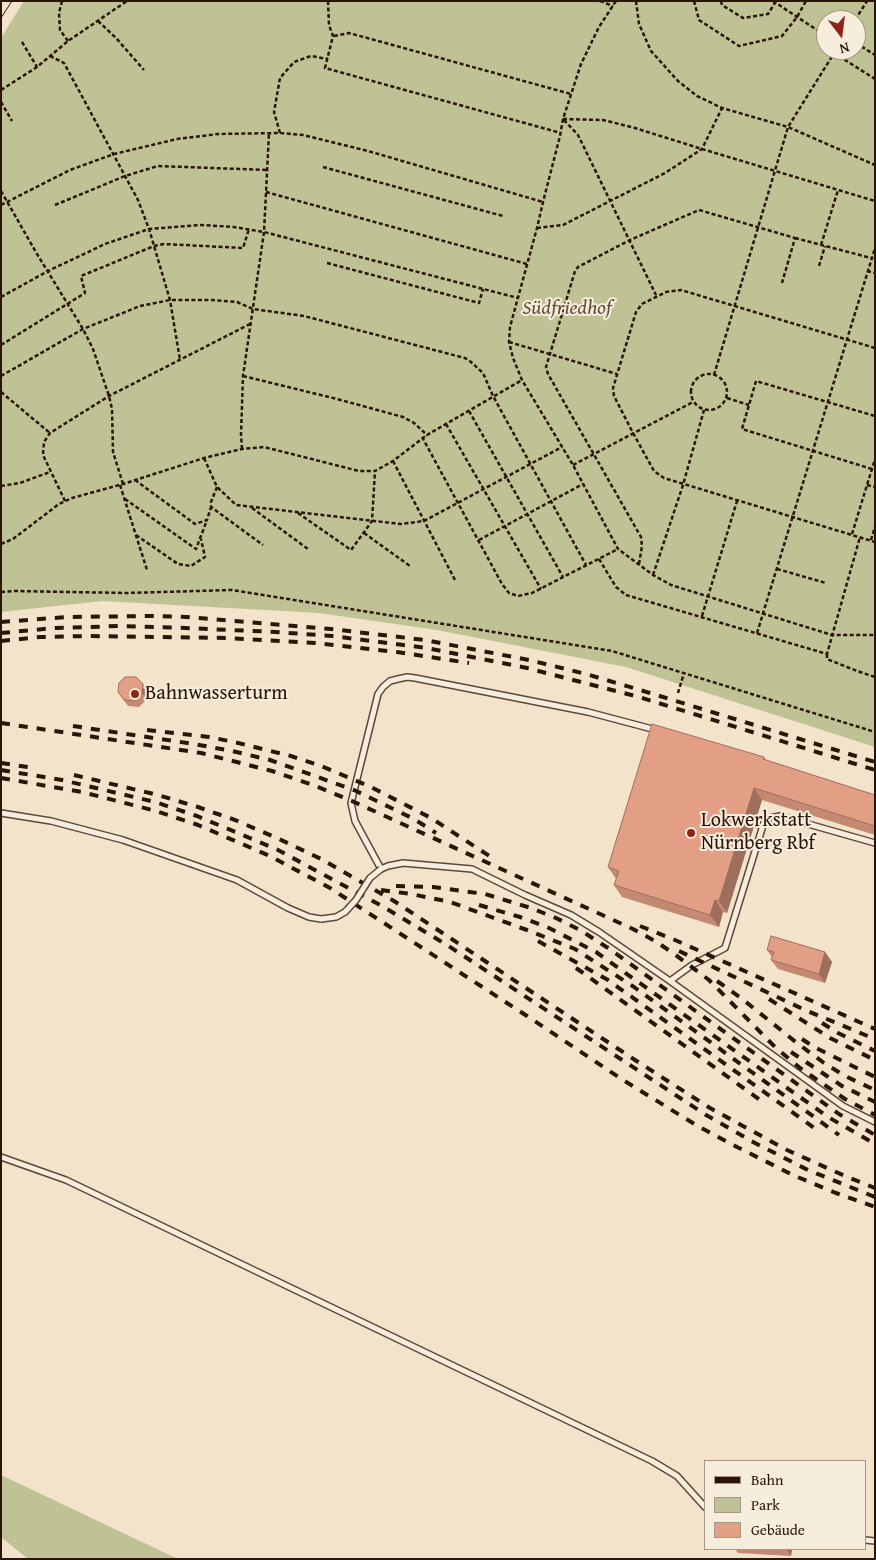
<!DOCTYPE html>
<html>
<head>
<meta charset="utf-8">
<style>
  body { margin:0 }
  #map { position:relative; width:876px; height:1560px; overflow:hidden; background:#f2e3ca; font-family:"Gentium Book Plus",serif }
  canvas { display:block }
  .frame { position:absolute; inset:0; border:2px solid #2b1408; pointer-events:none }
  .legend { position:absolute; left:704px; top:1460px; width:162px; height:90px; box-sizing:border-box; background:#f7eddd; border:1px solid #a59688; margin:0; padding:6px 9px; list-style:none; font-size:15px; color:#2b1408 }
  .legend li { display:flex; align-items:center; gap:10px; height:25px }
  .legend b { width:25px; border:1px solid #a59688 }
  .north { position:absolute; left:816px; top:10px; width:50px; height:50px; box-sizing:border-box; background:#f7eddd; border:1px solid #a59688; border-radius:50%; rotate:165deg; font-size:14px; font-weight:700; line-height:20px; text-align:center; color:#2b1408 }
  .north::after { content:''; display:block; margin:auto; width:18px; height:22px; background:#8f2418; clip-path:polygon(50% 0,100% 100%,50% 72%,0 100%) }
</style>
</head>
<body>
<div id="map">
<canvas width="876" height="1560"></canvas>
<div class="frame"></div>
<ul class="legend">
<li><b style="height:6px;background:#2b1408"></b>Bahn</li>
<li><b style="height:14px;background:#bfc294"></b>Park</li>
<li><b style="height:14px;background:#e39f86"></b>Gebäude</li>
</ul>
<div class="north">N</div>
</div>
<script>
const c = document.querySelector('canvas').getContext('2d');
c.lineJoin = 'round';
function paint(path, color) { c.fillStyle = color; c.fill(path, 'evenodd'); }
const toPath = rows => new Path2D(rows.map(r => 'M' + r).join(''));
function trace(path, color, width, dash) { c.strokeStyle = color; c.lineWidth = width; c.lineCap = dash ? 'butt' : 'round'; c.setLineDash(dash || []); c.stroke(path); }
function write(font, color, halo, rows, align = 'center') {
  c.font = font + ' "Gentium Book Plus",serif'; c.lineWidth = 4; c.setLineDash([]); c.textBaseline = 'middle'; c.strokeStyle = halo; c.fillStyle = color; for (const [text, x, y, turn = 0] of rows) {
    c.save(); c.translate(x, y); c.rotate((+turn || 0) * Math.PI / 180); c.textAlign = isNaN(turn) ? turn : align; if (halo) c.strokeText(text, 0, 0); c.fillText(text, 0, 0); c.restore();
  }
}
const green = toPath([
  [24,1,875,1,875,747,626,667,437,630,319,613,102,601,1,612,1,38],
  [826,20,856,20,856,50,826,50],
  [1,1475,178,1559,28,1559,1,1537]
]);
const path = toPath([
  [62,1,59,13,60,30,68,41],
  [328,1,329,25,333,36,325,68,561,133],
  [600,1,613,6],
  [616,1,599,27,581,64,563,119,560,136,543,202,537,228,510,327,509,342,513,358,522,380,573,465,618,549,653,575,671,585,832,635,875,635],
  [636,1,639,24,651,51,678,81,697,96,722,108,788,127,875,165],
  [694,1,699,20,739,46,782,36,797,17,806,1],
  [721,1,722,5,743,18,768,14,776,1],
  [773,1,826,36],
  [855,20,867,1],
  [98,21,116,38,144,70],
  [334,36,349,33,571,94],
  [22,42,37,67],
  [856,43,875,55],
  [848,50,842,58,875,79],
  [50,56,64,63,138,200,149,229,170,300,180,360],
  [1,90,37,67,68,41,127,1],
  [1,102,12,121],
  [563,119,603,120,635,128,702,149,875,201],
  [564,120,578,135,656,295],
  [280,133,274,112,280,78,294,62,311,56,328,59],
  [323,167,503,216],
  [1,191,37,254,83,329,93,349,109,396,112,409,113,452,123,484],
  [266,192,527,264],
  [1,205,70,170,114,154,177,139,218,134,280,133,303,135,368,151,543,202],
  [55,205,125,176,158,166,267,170],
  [537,228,563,225,665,173,702,149,722,108],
  [795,238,871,258],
  [821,245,838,190],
  [327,263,479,303,483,289],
  [819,266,825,246],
  [867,271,875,273],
  [1,297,48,271,105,244,149,229,201,225,234,227,264,232,518,298],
  [509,342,617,374],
  [1,345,85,293,81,276,154,246,164,244,243,248,249,229],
  [875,348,681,290,666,292,642,304,636,312,613,388,614,396,633,433,654,471,664,478,875,542],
  '691 392a18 18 0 1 1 36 0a18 18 0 1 1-36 0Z',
  [714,375,788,127,836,50],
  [1,376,83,329,140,306,170,300,211,300,237,302,253,309,304,316,465,358,471,362,483,373,493,396,586,565],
  [243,376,337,399,403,417,414,423,427,435,522,380],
  [1,392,50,433],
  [727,398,749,405],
  [469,411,563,577],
  [446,424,541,589],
  [422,437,502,584,509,593,518,596,532,593,618,549],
  [242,449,241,435,243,376,264,232,269,133],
  [204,458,217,487,236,505,401,524,424,521,562,447],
  [393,461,455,580],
  [573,465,693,402],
  [872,469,742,429,756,381,875,416],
  [135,480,195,524,207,520,211,507],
  [120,485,147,570],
  [867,485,875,487],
  [1,486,20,483,50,472],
  [217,487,211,502,211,507,263,545],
  [125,499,196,549,207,520],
  [65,501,43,455,44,442,50,433,109,396,250,324],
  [252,508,308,549],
  [298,513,351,550,372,521,375,471],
  [364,533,410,566],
  [852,534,875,459],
  [136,535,178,564,191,566,205,557,201,539],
  [479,540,583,484],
  [871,540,875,527],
  [1,544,13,539,59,504,72,498,123,484,204,458,242,449,264,447,359,471,375,471,393,461,427,435],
  [599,559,616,587,626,595,827,654,860,537],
  [639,564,642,546,641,537,548,374,546,367,575,271,578,267,630,240,699,210,795,238,782,283],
  [777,569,826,583],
  [653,575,683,485,704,410],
  [1,592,14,591,126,593,232,590,612,651,875,732],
  [702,616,737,501],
  [757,633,875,248],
  [827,654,827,659,857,671,875,677],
  [678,693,684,673]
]);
const lane = toPath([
  [656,730,588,712,415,678,407,677,398,679,390,681,383,687,378,694,351,803,355,821,381,869,388,866,403,863,472,869,525,895,571,915,599,932,670,981,692,965,725,948,765,819,780,816,875,843],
  [1,813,51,821,123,840,237,880,288,908,309,917,321,919],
  [670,981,843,1106,875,1122],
  [1,1157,66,1180,652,1461,677,1476,705,1507],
  [865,1540,875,1541]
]);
const tram = toPath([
  [1,18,12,1]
]);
const rail = toPath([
  [1,622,67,617,151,616,186,617,331,629,425,640,529,660,586,674,640,690,875,762],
  [1,633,55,628,121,626,185,628,276,632,332,636,427,648,527,668,639,697,875,770],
  [1,641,40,637,88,636,226,638,315,643,397,652,469,663],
  [1,723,201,753,272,771,313,785,352,801,633,929,655,941,673,953,709,980,775,1047,800,1068,845,1099,875,1115],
  [73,726,194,744,232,751,270,760,354,790,414,819,436,833],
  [147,730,209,737,234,742,291,756,321,766,371,787,431,818,494,859],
  [1,763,34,768],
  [1,770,62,780,155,802,197,816,276,849,382,906,447,945,706,1115,755,1143,808,1170,875,1197],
  [74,775,158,795,198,807,235,820,277,838,321,859,394,901,635,1060,710,1108,787,1150,845,1176,875,1188],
  [1,778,82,792,156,811,198,825,270,856,330,888,527,1016,623,1080,696,1125,737,1147,795,1176,836,1193,875,1207],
  [396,886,433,887,485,894,531,908,556,918,580,930,608,948,839,1114,875,1135],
  [381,890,411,894,450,902,527,930,575,949,634,987,839,1135],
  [479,905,520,917,547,927,596,952,828,1117,875,1144],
  [640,926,675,940,875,1029],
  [538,941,608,980,817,1130],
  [679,951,805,1010,875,1039],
  [576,968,763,1102],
  [717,981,741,998,797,1043,824,1063,845,1076,875,1090],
  [769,999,830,1038,875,1060],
  [822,1023,838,1033,875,1051],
  [802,1039,814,1047,875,1077],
  [791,1052,842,1086,875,1102]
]);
const laneBridge = toPath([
  [321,919,336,917,345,912,356,900,370,878,381,869]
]);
const wall = toPath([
  [143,684,147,691,147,699,139,707,128,706,118,692],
  [764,757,766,760,875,795,875,835,762,800,727,913,723,912,719,927,622,897,614,885,616,879,608,867],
  [767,950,825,952,832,962,825,983,778,969,771,960,772,957],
  [735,1549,792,1549,791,1556,738,1553]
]);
const shadedWall = toPath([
  [143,684,147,691,147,699,142,693],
  [754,788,762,800,727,913,719,901],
  [715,900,723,912,719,927,710,915],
  [825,952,832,962,825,983,819,974],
  [786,1549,792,1549,791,1556]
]);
const building = toPath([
  [125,677,136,677,143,684,142,693,135,701,124,700,118,692,119,683,125,677],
  [652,724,764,757,763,759,875,795,875,826,754,788,719,901,715,900,710,915,614,885,619,871,608,867,652,724],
  [771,936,825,952,819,974,771,960,774,952,767,950,771,936]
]);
const markers = [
  [135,694,5,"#8f2418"],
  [691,833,5,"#8f2418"]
];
const parkNames = [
  ["Südfriedhof",567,309]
];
const poiNames = [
  ["Bahnwasserturm",145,694],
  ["Lokwerkstatt",701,821],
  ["Nürnberg Rbf",701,844]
];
paint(green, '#bfc294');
trace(lane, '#5d4838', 8);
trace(path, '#2b1408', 2.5, [4, 2.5]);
trace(lane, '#f7eddd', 5);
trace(tram, '#2b1408', 1);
trace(rail, '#2b1408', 4, [9, 9]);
trace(laneBridge, '#5d4838', 8, []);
trace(laneBridge, '#f7eddd', 5);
paint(wall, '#c38973');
paint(shadedWall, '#9f6f5e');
paint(building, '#e39f86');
trace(building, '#9f6f5e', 1);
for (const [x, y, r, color] of markers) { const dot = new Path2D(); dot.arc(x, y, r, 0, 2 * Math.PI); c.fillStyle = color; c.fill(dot); trace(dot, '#f7eddd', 2); }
write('italic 20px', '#5f5139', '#f7eddd', parkNames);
write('20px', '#2b1408', '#f7eddd', poiNames, 'left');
</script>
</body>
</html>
